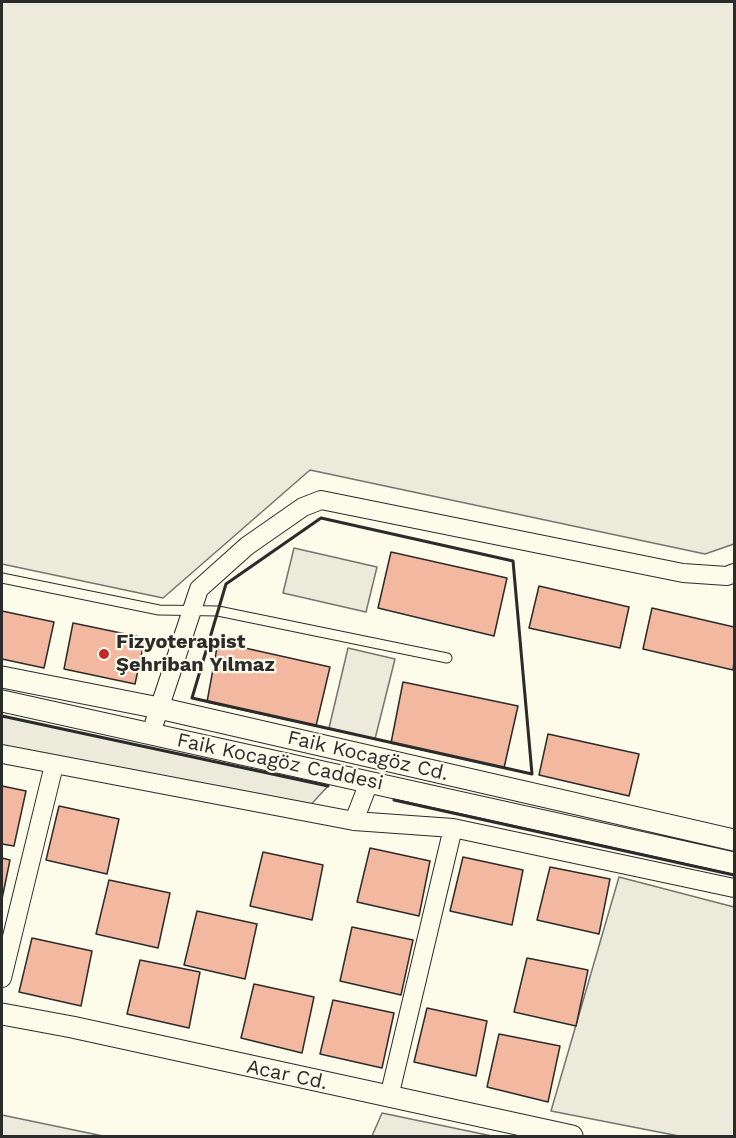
<!DOCTYPE html>
<html>
<head>
<meta charset="utf-8">
<style>
  body { margin:0 }
  #map { position:relative; width:736px; height:1138px; overflow:hidden; background:#fdfbea; font-family:"Work Sans",sans-serif }
  canvas { display:block }
  .frame { position:absolute; inset:0; border:3px solid #2b2b2b; pointer-events:none }
</style>
</head>
<body>
<div id="map">
<canvas width="736" height="1138"></canvas>
<div class="frame"></div>
</div>
<script>
const c = document.querySelector('canvas').getContext('2d');
c.lineJoin = 'round';
function paint(path, color) { c.fillStyle = color; c.fill(path, 'evenodd'); }
const toPath = rows => new Path2D(rows.map(r => 'M' + r).join(''));
function trace(path, color, width, dash) { c.strokeStyle = color; c.lineWidth = width; c.lineCap = dash ? 'butt' : 'round'; c.setLineDash(dash || []); c.stroke(path); }
function write(font, color, halo, rows, align = 'center') {
  c.font = font + ' "Work Sans",sans-serif'; c.lineWidth = 4.5; c.setLineDash([]); c.textBaseline = 'middle'; c.strokeStyle = halo; c.fillStyle = color; for (const [text, x, y, turn = 0] of rows) {
    c.save(); c.translate(x, y); c.rotate((+turn || 0) * Math.PI / 180); c.textAlign = isNaN(turn) ? turn : align; if (halo) c.strokeText(text, 0, 0); c.fillText(text, 0, 0); c.restore();
  }
}
const green = toPath([
  [2,2,734,2,734,544,705,554,310,470,163,598,2,564,2,2],
  [294,548,377,567,366,612,283,593,294,548],
  [348,648,395,659,375,739,329,728,348,648],
  [619,877,734,907,734,1136,679,1136,551,1111,619,877],
  [382,1113,492,1136,372,1136,382,1113],
  [2,1115,103,1136,2,1136,2,1115]
]);
const parking = toPath([
  [2,716,328,786,305,811,2,754,2,716]
]);
const building = toPath([
  [391,552,507,578,494,636,378,608,391,552],
  [539,586,629,607,620,648,529,628,539,586],
  [652,608,734,627,734,662,733,670,643,649,652,608],
  [2,611,54,622,44,668,2,659,2,611],
  [73,623,145,638,135,684,64,669,73,623],
  [218,642,330,667,316,726,207,702,218,642],
  [403,682,518,706,504,768,391,743,403,682],
  [548,734,639,754,629,796,539,775,548,734],
  [2,786,26,791,14,846,2,844,2,786],
  [59,806,119,819,107,874,46,860,59,806],
  [370,848,430,861,419,916,357,902,370,848],
  [263,852,323,865,312,920,250,906,263,852],
  [463,857,523,870,512,925,450,911,463,857],
  [2,858,10,860,2,899,2,858],
  [550,867,610,879,599,934,537,920,550,867],
  [109,880,170,893,158,948,96,934,109,880],
  [197,911,257,924,245,979,184,965,197,911],
  [352,927,413,940,401,995,340,981,352,927],
  [32,938,92,951,81,1006,19,992,32,938],
  [527,958,588,970,576,1026,514,1012,527,958],
  [140,960,200,972,189,1028,127,1014,140,960],
  [254,984,314,997,302,1053,241,1038,254,984],
  [333,1000,394,1013,382,1068,320,1054,333,1000],
  [427,1008,487,1021,476,1076,414,1062,427,1008],
  [499,1034,560,1046,548,1102,487,1087,499,1034]
]);
const service = toPath([
  [2,578,159,610,218,611,447,658]
]);
const minor = toPath([
  [151,733,199,589,247,546,303,507,321,500,683,573,727,576,734,573],
  [2,754,354,821,453,828,734,888],
  [354,821,369,782],
  [2,978,54,765],
  [389,1097,453,828]
]);
const tertiary = toPath([
  [2,677,159,708,734,840],
  [2,701,734,863],
  [2,1014,72,1027,572,1136]
]);
const wall = toPath([
  [321,518,513,561,532,774,192,698,226,584,321,518],
  [2,716,328,786],
  [394,800,734,875]
]);
const markers = [
  [104,654,6,"#c62828"]
];
const poiNames = [
  ["Fizyoterapist",116,642],
  ["Şehriban Yılmaz",116,665]
];
const streetNames = [
  ["Faik Kocagöz Cd.",368,756,13],
  ["Faik Kocagöz Caddesi",280,762,12],
  ["Acar Cd.",287,1075,12]
];
paint(green, '#ecebdb');
trace(green, '#74746e', 1.5);
paint(parking, '#eceadb');
trace(parking, '#74746e', 1.5);
paint(building, '#f2b8a0');
trace(building, '#2b2b2b', 1.5);
trace(service, '#2b2b2b', 11);
trace(minor, '#2b2b2b', 20);
trace(tertiary, '#2b2b2b', 23);
trace(service, '#fdfbea', 9);
trace(minor, '#fdfbea', 18);
trace(tertiary, '#fdfbea', 21);
trace(wall, '#2b2b2b', 3);
for (const [x, y, r, color] of markers) { const dot = new Path2D(); dot.arc(x, y, r, 0, 2 * Math.PI); c.fillStyle = color; c.fill(dot); trace(dot, '#fdfbea', 2); }
write('bold 20px', '#2b2b2b', '#fdfbea', poiNames, 'left');
write('20px', '#2b2b2b', '#fdfbea', streetNames);
</script>
</body>
</html>
